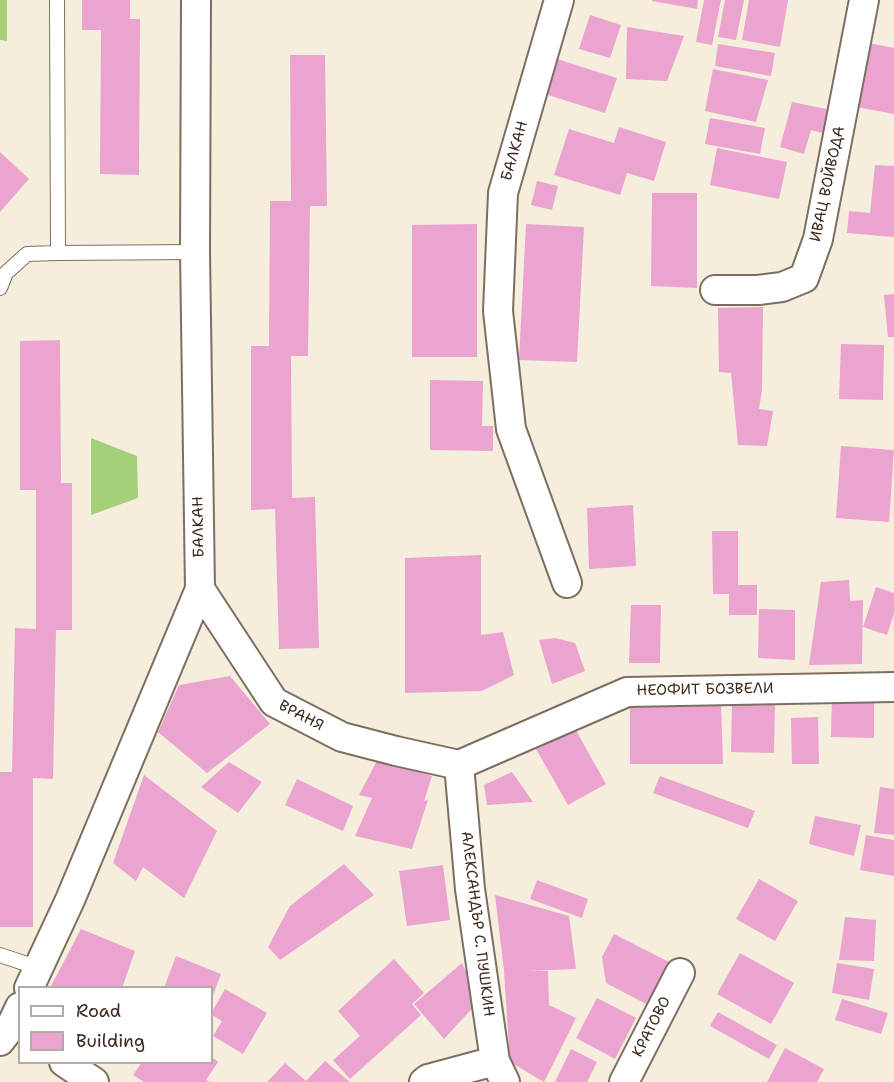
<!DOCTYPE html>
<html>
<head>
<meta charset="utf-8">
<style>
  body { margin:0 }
  #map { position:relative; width:894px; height:1082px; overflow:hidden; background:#f6eedd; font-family:"Shantell Sans",sans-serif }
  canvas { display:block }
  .legend { position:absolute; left:18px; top:986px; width:195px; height:78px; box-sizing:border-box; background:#fff; border:2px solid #b1aaa5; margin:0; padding:8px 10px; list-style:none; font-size:18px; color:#3b2a1e }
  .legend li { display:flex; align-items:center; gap:12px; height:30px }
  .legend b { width:30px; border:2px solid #b1aaa5 }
</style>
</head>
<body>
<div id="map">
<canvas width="894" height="1082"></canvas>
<ul class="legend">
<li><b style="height:8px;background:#fff"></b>Road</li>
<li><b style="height:16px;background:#eba3d0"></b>Building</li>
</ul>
</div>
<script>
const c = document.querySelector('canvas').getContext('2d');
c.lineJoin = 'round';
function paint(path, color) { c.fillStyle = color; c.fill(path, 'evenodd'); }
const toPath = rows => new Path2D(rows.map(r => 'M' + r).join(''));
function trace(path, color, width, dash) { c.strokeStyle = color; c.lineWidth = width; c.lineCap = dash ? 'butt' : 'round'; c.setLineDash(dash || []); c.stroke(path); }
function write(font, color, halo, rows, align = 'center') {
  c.font = font + ' "Shantell Sans",sans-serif'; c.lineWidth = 5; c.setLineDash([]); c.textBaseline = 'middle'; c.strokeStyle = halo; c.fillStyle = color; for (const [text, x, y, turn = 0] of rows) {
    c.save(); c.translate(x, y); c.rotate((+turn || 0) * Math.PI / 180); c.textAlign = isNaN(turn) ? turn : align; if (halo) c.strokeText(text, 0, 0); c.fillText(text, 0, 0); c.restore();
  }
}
const green = toPath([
  [0,0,7,0,7,41,0,40],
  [91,438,137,456,138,498,91,515]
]);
const building = toPath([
  [82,0,130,0,130,19,140,19,139,175,100,174,101,30,82,30],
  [652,0,698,0,697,9,652,1],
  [704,0,721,0,712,45,696,42],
  [725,0,744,0,736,40,718,37],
  [749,0,788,0,780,47,742,40],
  [590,15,621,25,610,58,579,49],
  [627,27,684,36,667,81,626,79],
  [863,42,894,48,894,114,851,106],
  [718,44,775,53,771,76,715,66],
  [290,55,325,55,327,206,310,206,308,356,291,356,292,498,315,497,319,648,279,649,275,509,251,510,251,346,269,346,270,201,291,201],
  [557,59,617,78,605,113,545,94],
  [713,69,768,80,756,122,705,111],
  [792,102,836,111,830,135,811,130,804,154,780,147],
  [710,118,765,128,760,154,705,144],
  [619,127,666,142,654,181,627,173,620,195,554,175,569,129,614,143],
  [717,148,787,162,779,199,710,185],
  [0,152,29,179,0,212],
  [875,165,894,166,894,237,847,233,849,211,870,213],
  [537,181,558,186,552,210,531,205],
  [652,193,697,193,697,288,651,286],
  [477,224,477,357,412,357,412,225],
  [526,224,584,227,577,362,519,360],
  [894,294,894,337,888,337,884,295],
  [763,307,762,390,759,409,773,411,767,446,738,445,731,373,719,372,718,308],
  [60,340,61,483,72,483,72,630,56,630,53,779,33,778,33,927,0,927,0,772,12,772,15,628,36,629,36,490,20,490,20,341],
  [841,344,884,345,883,400,839,399],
  [430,380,483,381,482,426,493,426,493,451,430,450],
  [841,446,894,450,889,522,836,518],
  [633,505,636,566,589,569,587,508],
  [712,531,738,531,738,585,757,585,757,615,729,615,729,594,713,594],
  [481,555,481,635,503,632,514,675,482,691,405,693,405,558],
  [849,580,850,601,863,600,862,664,809,665,821,582],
  [876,587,894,593,894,613,887,635,863,627],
  [631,605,661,605,660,663,629,663],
  [759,609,795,610,795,660,758,658],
  [555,638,575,643,585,671,552,684,539,640],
  [230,676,270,724,207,773,158,732,179,685],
  [832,696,874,697,874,738,831,737],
  [732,702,775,702,774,753,731,752],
  [721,704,723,764,630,764,630,705],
  [818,717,819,764,792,764,791,718],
  [574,727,606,784,568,805,536,749],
  [378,759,432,776,424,801,428,800,412,849,355,836,372,798,359,795],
  [229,762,262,782,238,813,201,787],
  [512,772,533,802,487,805,484,785],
  [144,775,217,831,184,898,143,867,136,881,113,863],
  [660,776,755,811,748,828,653,793],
  [297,779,353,806,343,831,285,805],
  [880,787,894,789,894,835,874,833],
  [815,816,861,825,854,856,809,844],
  [866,835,894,840,894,876,860,870],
  [344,864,374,895,280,960,268,947,290,906],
  [443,865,450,920,407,926,399,871],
  [759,879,798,901,775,941,736,919],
  [537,880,588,899,582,918,530,899],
  [495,895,569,916,576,969,527,971,548,971,549,1005,576,1018,544,1082,510,1062,504,971],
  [845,917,876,920,874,961,839,960],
  [81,929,135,951,122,988,50,988],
  [614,934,671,963,648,1005,606,983,602,957],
  [740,953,794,983,771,1024,717,994],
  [176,956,221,974,212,998,212,988,164,988],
  [394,959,424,993,412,1004,421,1015,350,1079,333,1060,360,1036,338,1011],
  [462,963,479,1001,444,1039,414,1004],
  [837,963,874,969,869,1000,832,993],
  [225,989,267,1013,243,1054,213,1036,222,1021,212,1015,212,1012],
  [597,998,636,1018,615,1059,576,1038],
  [842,999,888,1013,881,1034,835,1020],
  [718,1012,777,1045,769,1059,710,1026],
  [785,1048,824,1069,817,1082,767,1082],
  [571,1049,597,1062,587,1082,555,1082],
  [212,1057,218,1062,206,1080,210,1082,144,1082,133,1075,142,1062,212,1062],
  [325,1061,350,1082,267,1082,285,1063,306,1081]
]);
const lane = toPath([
  [57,0,58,253],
  [0,288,6,273,27,254,58,253,195,252],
  [0,955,39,968]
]);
const street = toPath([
  [559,0,503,193,498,311,511,429,567,583],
  [715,290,758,290,782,287,804,278,818,239,864,0],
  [200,589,274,702,342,737,396,751,459,765],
  [459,765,627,692,894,687],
  [459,765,470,889,495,1061,505,1082],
  [29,988,70,900,200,589,195,252,196,0],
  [0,1041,10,1028,20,1007],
  [64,1062,94,1082],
  [424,1082,428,1079,495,1061],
  [624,1082,680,973]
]);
const streetNames = [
  ["БАЛКАН",515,151,-74],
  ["ИВАЦ ВОЙВОДА",828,184,-78],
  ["БАЛКАН",199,527,-91],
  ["НЕОФИТ БОЗВЕЛИ",705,690,-1],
  ["ВРАНЯ",301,716,28],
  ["АЛЕКСАНДЪР С. ПУШКИН",477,924,83],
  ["КРАТОВО",652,1027,-63]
];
paint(green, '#a6cf7a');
paint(building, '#eba3d0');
trace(lane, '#7c6f61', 16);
trace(street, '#7c6f61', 32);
trace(lane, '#fff', 14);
trace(street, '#fff', 28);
write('15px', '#3b2a1e', '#fff', streetNames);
</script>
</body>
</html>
